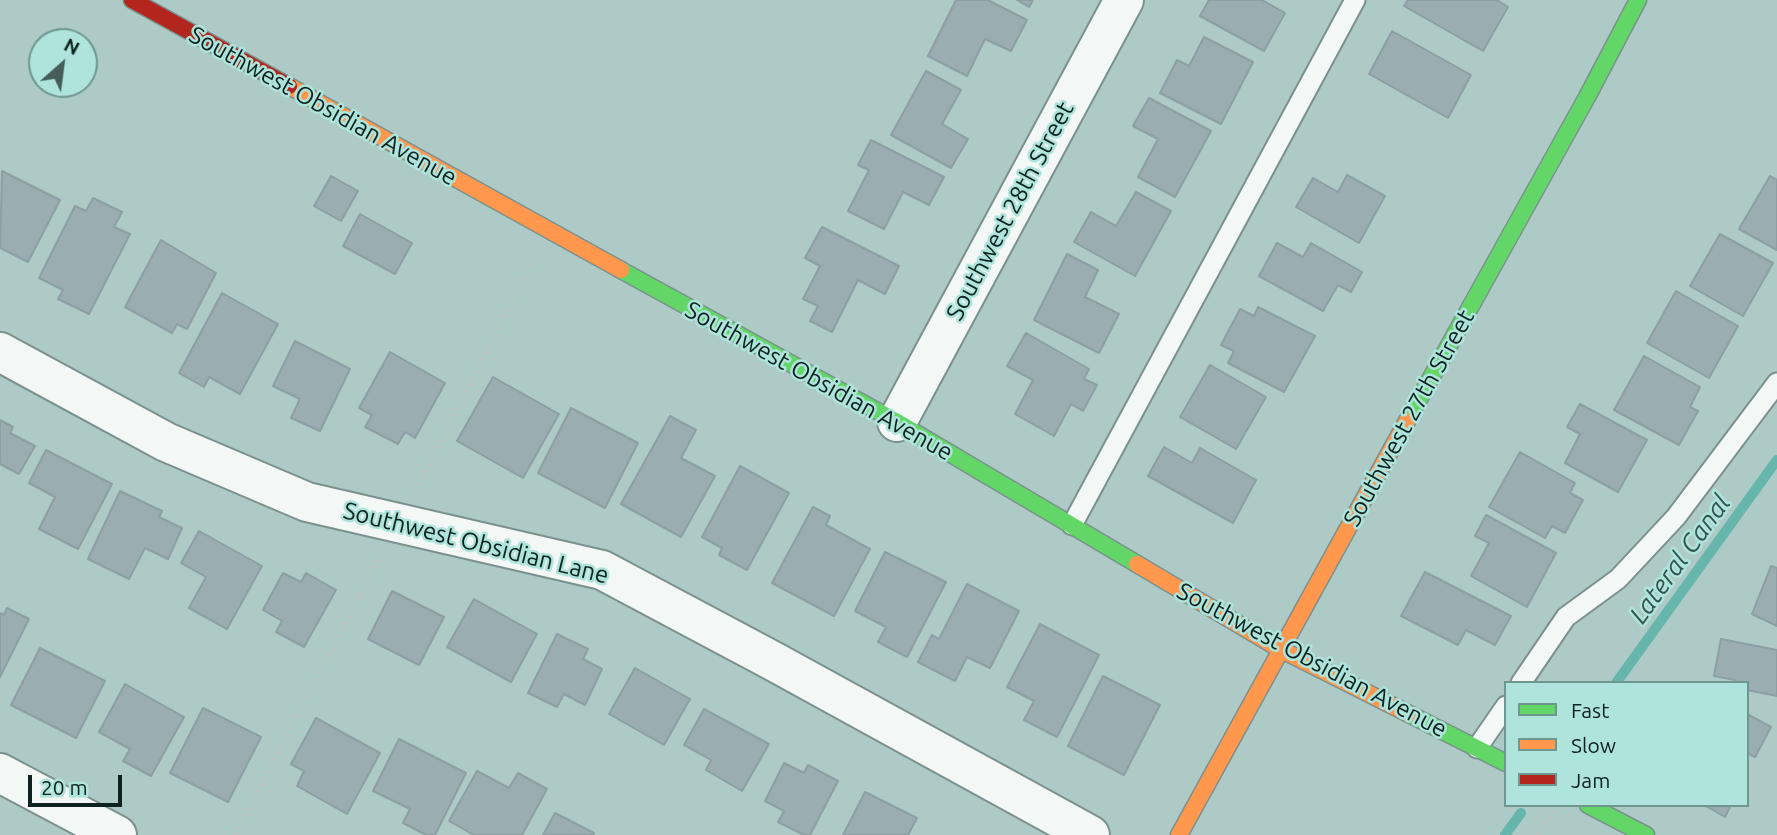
<!DOCTYPE html>
<html>
<head>
<meta charset="utf-8">
<style>
  body { margin:0 }
  #map { position:relative; width:1777px; height:835px; overflow:hidden; background:#aecac6; font-family:Ubuntu,sans-serif }
  canvas { display:block }
  .legend { position:absolute; left:1504px; top:681px; width:245px; height:126px; box-sizing:border-box; background:#aee4db; border:2px solid #6e9790; margin:0; padding:9px 12px; list-style:none; font-size:21px; color:#0e2320 }
  .legend li { display:flex; align-items:center; gap:14px; height:35px }
  .legend b { width:35px; border:2px solid #6e9790 }
  .north { position:absolute; left:28px; top:28px; width:70px; height:70px; box-sizing:border-box; background:#aee4db; border:2px solid #6e9790; border-radius:50%; rotate:28deg; font-size:19px; font-weight:700; line-height:28px; text-align:center; color:#0e2320 }
  .north::after { content:''; display:block; margin:auto; width:24px; height:32px; background:#465d5a; clip-path:polygon(50% 0,100% 100%,50% 72%,0 100%) }
  .scale { position:absolute; left:28px; top:775px; width:94px; height:32px; box-sizing:border-box; border:4px solid #0e2320; border-top:0; padding-left:9px; font-size:21px; line-height:24px; white-space:nowrap; color:#0e2320; -webkit-text-stroke:5px #aee4db; paint-order:stroke }
</style>
</head>
<body>
<div id="map">
<canvas width="1777" height="835"></canvas>
<ul class="legend">
<li><b style="height:9px;background:#63d668"></b>Fast</li>
<li><b style="height:9px;background:#ff974d"></b>Slow</li>
<li><b style="height:9px;background:#b3261e"></b>Jam</li>
</ul>
<div class="north">N</div>
<div class="scale">20 m</div>
</div>
<script>
const c = document.querySelector('canvas').getContext('2d');
c.lineJoin = 'round';
const toPath = rows => new Path2D(rows.map(r => 'M' + r).join(''));
function trace(path, color, width, dash) { c.strokeStyle = color; c.lineWidth = width; c.lineCap = dash ? 'butt' : 'round'; c.setLineDash(dash || []); c.stroke(path); }
function paint(path, color) { c.fillStyle = color; c.fill(path, 'evenodd'); }
function write(font, color, halo, rows, align = 'center') {
  c.font = font + ' Ubuntu,sans-serif'; c.lineWidth = 5; c.setLineDash([]); c.textBaseline = 'middle'; c.strokeStyle = halo; c.fillStyle = color; for (const [text, x, y, turn = 0] of rows) {
    c.save(); c.translate(x, y); c.rotate((+turn || 0) * Math.PI / 180); c.textAlign = isNaN(turn) ? turn : align; if (halo) c.strokeText(text, 0, 0); c.fillText(text, 0, 0); c.restore();
  }
}
const stream = toPath([
  [1616,683,1777,460],
  [1505,835,1521,813]
]);
const building = toPath([
  [956,0,988,0,1027,20,1011,51,985,39,967,76,928,56,956,0],
  [1017,0,1033,0,1029,7,1017,0],
  [1209,0,1262,0,1285,13,1264,51,1200,16,1209,0],
  [1408,0,1497,0,1508,7,1483,51,1404,6,1408,0],
  [1392,31,1471,75,1448,118,1369,74,1392,31],
  [1204,37,1253,62,1221,124,1160,93,1177,60,1189,66,1204,37],
  [926,71,961,90,942,124,968,139,951,168,891,135,926,71],
  [1149,98,1211,131,1175,197,1138,177,1158,139,1133,126,1149,98],
  [871,140,944,177,929,205,903,192,884,229,848,211,869,170,858,165,871,140],
  [2,171,60,200,28,262,0,248,2,171],
  [1347,175,1385,196,1359,243,1296,207,1313,178,1338,192,1347,175],
  [331,176,358,191,341,221,314,206,331,176],
  [1770,176,1777,180,1777,250,1739,229,1770,176],
  [1136,192,1171,211,1135,276,1074,242,1091,212,1116,226,1136,192],
  [93,198,122,212,114,227,130,234,89,314,58,299,63,290,39,278,75,206,86,211,93,198],
  [360,214,412,243,395,274,343,246,360,214],
  [822,227,899,266,885,294,858,280,832,332,810,321,818,306,803,299,820,266,805,258,822,227],
  [1720,234,1773,263,1743,316,1690,286,1720,234],
  [161,240,216,273,187,329,177,324,172,333,125,307,161,240],
  [1277,243,1303,257,1311,243,1362,272,1351,292,1338,285,1323,311,1259,276,1277,243],
  [1067,254,1098,270,1085,297,1119,314,1099,353,1034,320,1067,254],
  [1676,291,1738,326,1709,378,1647,343,1676,291],
  [222,293,278,324,240,394,209,377,204,387,179,373,222,293],
  [1258,307,1315,336,1284,392,1228,363,1234,351,1221,345,1240,309,1254,316,1258,307],
  [1026,333,1089,369,1084,379,1097,385,1083,411,1071,404,1054,436,1015,414,1033,380,1007,366,1026,333],
  [295,341,350,369,320,431,291,418,300,399,273,386,295,341],
  [390,352,445,383,415,438,405,432,398,444,365,427,372,415,359,408,390,352],
  [1644,356,1700,387,1690,407,1698,411,1679,445,1614,410,1644,356],
  [1210,365,1266,397,1236,449,1180,417,1210,365],
  [493,377,559,414,523,478,457,441,493,377],
  [1580,404,1647,440,1618,492,1565,463,1580,434,1567,427,1580,404],
  [571,408,638,443,605,508,538,473,571,408],
  [670,416,696,430,681,458,715,476,681,537,621,504,670,416],
  [0,420,13,427,10,433,35,446,19,474,0,464,0,420],
  [1164,447,1192,463,1200,448,1256,480,1233,523,1148,476,1164,447],
  [46,450,112,484,78,549,39,529,55,497,29,483,46,450],
  [1520,452,1575,483,1570,493,1583,500,1565,533,1552,526,1545,538,1489,507,1520,452],
  [740,466,789,493,747,570,719,555,722,548,702,537,740,466],
  [120,491,162,511,159,517,182,528,168,559,145,548,129,579,88,559,120,491],
  [813,507,830,516,826,525,870,549,834,616,772,583,813,507],
  [1486,515,1556,553,1527,607,1471,576,1489,543,1475,536,1486,515],
  [199,531,262,566,227,629,189,608,206,577,181,563,199,531],
  [885,552,946,582,907,657,878,642,886,627,855,611,885,552],
  [1771,566,1777,568,1777,626,1752,614,1771,566],
  [1425,572,1511,616,1495,645,1466,630,1458,645,1401,616,1425,572],
  [283,573,301,582,306,573,336,590,304,647,276,632,282,621,263,610,283,573],
  [967,584,1019,611,990,668,967,657,955,681,918,662,932,635,939,639,967,584],
  [392,591,444,617,419,665,368,639,392,591],
  [474,599,537,634,511,682,447,647,474,599],
  [7,608,29,619,0,677,0,613,4,615,7,608],
  [1040,624,1099,655,1057,737,1024,720,1034,701,1007,687,1040,624],
  [557,634,588,649,583,659,602,669,585,705,564,694,557,707,528,693,557,634],
  [1721,639,1777,650,1777,696,1747,690,1747,683,1735,683,1735,680,1714,676,1721,639],
  [40,648,105,681,76,738,11,705,40,648],
  [635,668,690,699,664,745,609,714,635,668],
  [1103,676,1160,705,1124,775,1068,746,1103,676],
  [125,684,184,717,151,776,123,761,130,749,99,732,125,684],
  [203,708,261,737,228,802,170,773,203,708],
  [704,709,769,744,742,791,706,770,711,760,684,745,704,709],
  [1747,714,1771,727,1755,757,1747,753,1747,714],
  [316,718,380,753,347,814,297,786,304,771,291,764,316,718],
  [399,739,466,773,435,835,426,835,403,823,410,809,373,791,399,739],
  [784,763,804,773,808,765,838,781,810,835,804,835,778,822,784,811,765,801,784,763],
  [477,771,509,788,518,773,547,789,522,835,474,835,449,821,477,771],
  [865,792,917,818,908,835,843,835,865,792],
  [1704,805,1731,805,1725,817,1704,805],
  [555,813,594,833,593,835,543,835,555,813]
]);
const path = toPath([
  [415,491,535,259],
  [235,835,382,554],
  [1537,835,1555,810]
]);
const lane = toPath([
  [1072,525,1355,0],
  [1521,683,1566,617,1618,579,1676,517,1777,383],
  [1477,748,1506,706]
]);
const street = toPath([
  [0,352,166,442,307,502,602,570,773,661,1090,835],
  [897,422,1124,0],
  [0,773,117,835]
]);
const fast = toPath([
  [621,270,897,422,1137,564],
  [1407,421,1587,97,1638,0],
  [1409,714,1506,763],
  [1588,805,1646,835]
]);
const slow = toPath([
  [289,86,621,270],
  [1137,564,1280,649,1409,714],
  [1179,835,1407,421]
]);
const jam = toPath([
  [132,0,289,86]
]);
const streetNames = [
  ["Southwest Obsidian Avenue",323,106,29],
  ["Southwest 28th Street",1010,211,-62],
  ["Southwest Obsidian Avenue",819,381,29],
  ["Southwest 27th Street",1409,418,-61],
  ["Southwest Obsidian Lane",476,543,14],
  ["Southwest Obsidian Avenue",1312,660,28]
];
const waterNames = [
  ["Lateral Canal",1680,559,-54]
];
trace(stream, '#66b6ac', 10);
paint(building, '#9aadb1');
trace(building, '#8c9fa2', 2);
trace(lane, '#7b918e', 23);
trace(street, '#7b918e', 42);
trace(fast, '#7b918e', 19);
trace(slow, '#7b918e', 19);
trace(jam, '#7b918e', 19);
trace(path, '#bcc4c3', 4.5, [2, 5]);
trace(lane, '#f3f7f6', 19);
trace(street, '#f3f7f6', 38);
trace(fast, '#63d668', 16);
trace(slow, '#ff974d', 16);
trace(jam, '#b3261e', 16);
write('24px', '#0e2320', '#aee4db', streetNames);
write('italic 26px', '#34534f', '#aee4db', waterNames);
</script>
</body>
</html>
